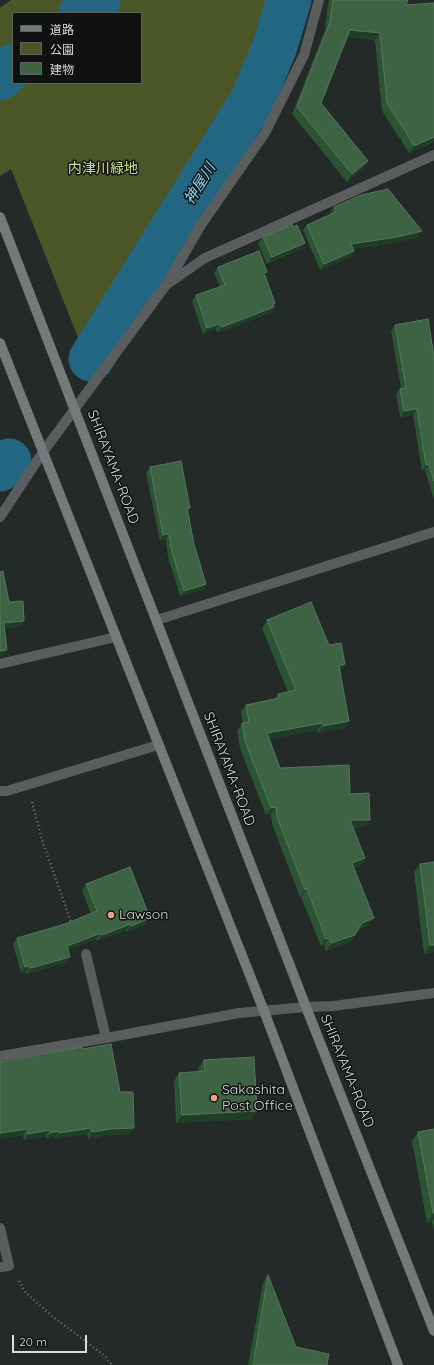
<!DOCTYPE html>
<html>
<head>
<meta charset="utf-8">
<style>
  body { margin:0 }
  #map { position:relative; width:434px; height:1365px; overflow:hidden; background:#232a28; font-family:Quicksand,"Noto Sans JP",sans-serif }
  canvas { display:block }
  .legend { position:absolute; left:12px; top:12px; width:130px; height:72px; box-sizing:border-box; background:#0f1211; border:1px solid #5f6361; margin:0; padding:5px 7px; list-style:none; font-size:12px; color:#d8dcda }
  .legend li { display:flex; align-items:center; gap:8px; height:20px }
  .legend b { width:20px; border:1px solid #5f6361 }
  .scale { position:absolute; left:12px; top:1335px; width:75px; height:18px; box-sizing:border-box; border:2px solid #d8dcda; border-top:0; padding-left:5px; font-size:12px; line-height:14px; white-space:nowrap; color:#d8dcda; -webkit-text-stroke:3px #0f1211; paint-order:stroke }
</style>
</head>
<body>
<div id="map">
<canvas width="434" height="1365"></canvas>
<ul class="legend">
<li><b style="height:5px;background:#747a7a"></b>道路</li>
<li><b style="height:11px;background:#4c5727"></b>公園</li>
<li><b style="height:11px;background:#3e6344"></b>建物</li>
</ul>
<div class="scale">20 m</div>
</div>
<script>
const c = document.querySelector('canvas').getContext('2d');
c.lineJoin = 'round';
function paint(path, color) { c.fillStyle = color; c.fill(path, 'evenodd'); }
const toPath = rows => new Path2D(rows.map(r => 'M' + r).join(''));
function trace(path, color, width, dash) { c.strokeStyle = color; c.lineWidth = width; c.lineCap = dash ? 'butt' : 'round'; c.setLineDash(dash || []); c.stroke(path); }
function write(font, color, halo, rows, align = 'center') {
  c.font = font + ' Quicksand,"Noto Sans JP",sans-serif'; c.lineWidth = 3; c.setLineDash([]); c.textBaseline = 'middle'; c.strokeStyle = halo; c.fillStyle = color; for (const [text, x, y, turn = 0] of rows) {
    c.save(); c.translate(x, y); c.rotate((+turn || 0) * Math.PI / 180); c.textAlign = isNaN(turn) ? turn : align; if (halo) c.strokeText(text, 0, 0); c.fillText(text, 0, 0); c.restore();
  }
}
const green = toPath([
  [11,0,280,0,259,69,149,260,85,355,11,169,0,176,0,8],
  [13,13,141,13,141,83,13,83]
]);
const river = toPath([
  [81,13,98,0],
  [0,78,13,66],
  [91,359,252,101,275,46,289,0],
  [0,469,9,461]
]);
const path = toPath([
  [32,802,42,840,72,925],
  [19,1281,26,1293,52,1316,105,1356,112,1365]
]);
const street = toPath([
  [168,282,201,225,265,133,304,55,319,0],
  [0,517,43,452,166,285,205,258,434,155],
  [157,620,434,532],
  [0,664,116,637],
  [0,791,7,791,158,745],
  [86,954,106,1038],
  [0,1056,106,1038,239,1013,306,1007,333,1006,434,993],
  [0,1228,9,1266,0,1267]
]);
const secondary = toPath([
  [0,217,306,1007,434,1331],
  [0,343,264,1011,398,1365]
]);
const wall = toPath([
  [329,0,408,0,406,5,434,3,434,142,409,153,402,142,401,138,400,139,382,111,375,40,347,37,321,103,363,168,347,182,292,114,325,30,328,3],
  [334,207,418,237,393,243,353,249,354,251,350,257,320,270,303,230,307,225,330,215,330,212],
  [293,227,305,243,301,249,267,264,258,243,263,237],
  [218,267,265,275,274,307,270,313,217,333,216,329,203,334,192,301,196,295,220,287,214,273],
  [395,325,434,356,434,500,425,470,422,471,413,415,400,417,396,395,400,389,401,388,391,331],
  [150,467,190,508,188,511,194,544,206,584,203,590,180,596,168,557,166,539,160,541,146,473],
  [267,620,329,645,345,664,340,672,349,721,344,728,318,733,317,730,270,739,280,768,350,794,370,820,364,827,353,828,365,858,360,866,354,868,374,918,369,925,358,930,350,942,326,951,324,945,321,946,301,897,300,897,272,824,271,815,266,815,240,748,237,731,242,723,243,723,241,712,246,705,274,699,278,694,288,692,262,628],
  [434,862,434,952,424,954,414,872,420,864],
  [86,884,146,924,127,932,126,930,97,941,96,939,68,950,66,963,26,974,26,972,21,973,13,944,17,938,65,924,91,914,82,890],
  [83,1049,120,1092,130,1134,106,1135,88,1139,87,1134,55,1139,55,1137,46,1139,46,1136,24,1140,23,1135,0,1139,0,1062],
  [204,1060,252,1119,176,1123,174,1081,179,1073,199,1072,198,1068],
  [434,1129,434,1230,432,1222,427,1223,412,1141,418,1132],
  [268,1275,296,1347,327,1365,248,1365,263,1283]
]);
const shadedWall = toPath([
  [350,30,380,33,375,40,345,37],
  [434,137,434,142,409,153,414,146],
  [368,161,363,168,347,182,352,174],
  [422,231,418,237,393,243,347,250,351,244],
  [305,243,301,249,267,264,272,257],
  [354,251,350,257,320,270,324,264],
  [275,303,272,308,274,307,270,313,217,333,222,327],
  [220,324,216,329,203,334,207,328],
  [417,409,413,415,400,417,404,411],
  [429,464,425,470,422,471,426,465],
  [169,534,166,539,160,541,163,535],
  [206,584,203,590,180,596,184,591],
  [24,621,20,627,0,629,4,623],
  [7,650,3,656,0,656,0,651],
  [345,664,340,672,339,666],
  [349,721,344,728,318,733,323,726],
  [323,723,317,730,262,741,267,733],
  [276,807,271,815,266,815,271,808],
  [350,820,370,820,364,827,345,828],
  [365,858,360,866,347,871,352,863],
  [307,889,301,897,300,897,305,890],
  [150,918,146,924,127,932,131,926],
  [374,918,369,925,357,930,362,923],
  [131,924,126,930,97,941,102,935],
  [101,933,96,939,63,952,67,946],
  [355,935,350,942,326,951,331,943],
  [329,938,324,945,321,946,326,939],
  [430,945,434,945,434,952,424,954],
  [70,957,66,963,26,974,31,968],
  [30,966,26,972,21,973,25,967],
  [257,1111,252,1119,176,1123,182,1115],
  [91,1128,87,1134,55,1139,59,1133],
  [134,1128,130,1134,106,1135,88,1139,92,1132,110,1129],
  [27,1129,23,1135,0,1139,0,1133],
  [50,1130,46,1136,24,1140,28,1134],
  [59,1131,55,1137,46,1139,50,1133],
  [433,1213,434,1213,434,1219,432,1222,427,1223]
]);
const building = toPath([
  [333,0,408,0,406,5,434,3,434,137,414,146,407,134,406,131,405,131,387,103,380,33,350,30,321,103,368,161,352,174,297,107,330,22,333,0],
  [388,189,422,231,397,237,351,244,354,251,324,264,307,225,336,212,334,207,361,195,388,189],
  [292,224,293,227,297,225,305,243,272,257,263,237,292,224],
  [259,251,267,272,264,273,275,303,273,304,274,307,222,327,220,324,207,328,196,295,225,285,218,267,259,251],
  [428,319,434,356,434,481,429,464,426,465,417,409,404,411,400,389,406,388,395,325,428,319],
  [181,461,190,508,187,508,194,544,206,584,184,591,172,552,169,534,163,535,150,467,181,461],
  [3,571,9,602,23,601,24,621,4,623,7,650,0,651,0,572,3,571],
  [311,602,329,645,341,643,345,664,339,666,349,721,323,726,323,723,267,733,280,768,349,765,350,794,369,793,370,820,350,820,365,858,352,863,374,918,362,923,355,935,331,943,329,938,326,939,307,889,305,890,277,817,276,807,271,808,245,741,242,723,249,722,246,705,279,698,278,694,296,690,267,620,311,602],
  [434,862,434,945,430,945,420,864,434,862],
  [130,867,150,918,131,926,131,924,102,935,101,933,67,946,70,957,31,968,30,966,25,967,17,938,65,924,97,911,86,884,130,867],
  [111,1044,120,1092,133,1092,134,1128,110,1129,92,1132,91,1128,59,1133,59,1131,50,1133,50,1130,28,1134,27,1129,0,1133,0,1062,82,1047,83,1049,111,1044],
  [254,1057,257,1111,182,1115,179,1073,205,1071,204,1060,254,1057],
  [434,1129,434,1213,433,1213,418,1132,434,1129],
  [268,1275,296,1347,329,1354,327,1365,253,1365,268,1275]
]);
const markers = [
  [111,915,4,"#f39f84"],
  [214,1098,4,"#f39f84"]
];
const parkNames = [
  ["内津川緑地",103,169]
];
const streetNames = [
  ["SHIRAYAMA-ROAD",113,467,69],
  ["SHIRAYAMA-ROAD",229,769,69],
  ["SHIRAYAMA-ROAD",347,1071,68]
];
const poiNames = [
  ["Lawson",119,915],
  ["Sakashita",222,1090],
  ["Post Office",222,1106]
];
const waterNames = [
  ["神屋川",200,184,-58]
];
paint(green, '#4c5727');
trace(river, '#236681', 45);
trace(path, '#717674', 2.5, [1, 3]);
trace(street, '#595d5d', 10);
trace(secondary, '#747a7a', 10);
paint(wall, '#2b5432');
paint(shadedWall, '#203d26');
paint(building, '#3e6344');
trace(building, '#56765b', 1);
for (const [x, y, r, color] of markers) { const dot = new Path2D(); dot.arc(x, y, r, 0, 2 * Math.PI); c.fillStyle = color; c.fill(dot); trace(dot, '#0f1211', 1.5); }
write('14px', '#cee28f', '#0f1211', parkNames);
write('14px', '#d8dcda', '#0f1211', streetNames);
write('14px', '#d8dcda', '#0f1211', poiNames, 'left');
write('italic 15px', '#8ad4f5', '#0f1211', waterNames);
</script>
</body>
</html>
